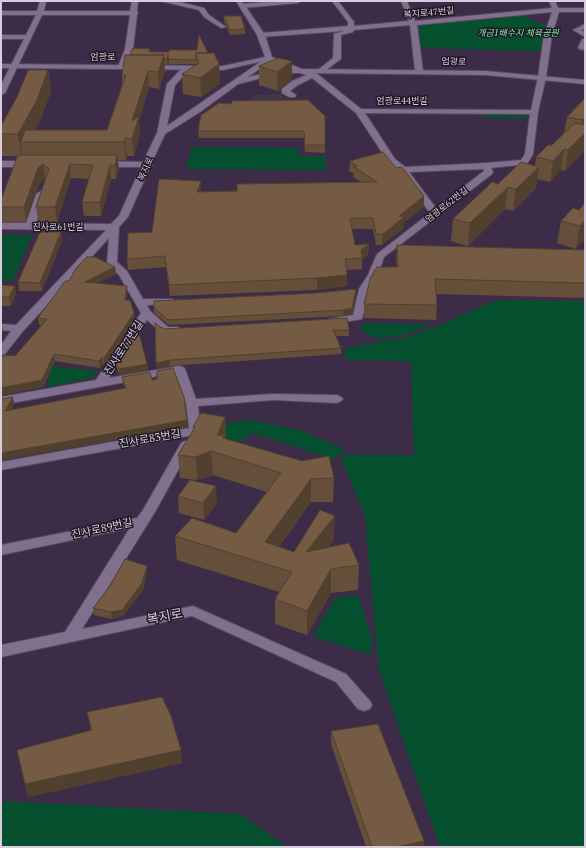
<!DOCTYPE html>
<html>
<head>
<meta charset="utf-8">
<style>
  body { margin:0 }
  #map { position:relative; width:586px; height:848px; overflow:hidden; background:#3c2c47; font-family:"PT Serif",serif }
  canvas { display:block }
  .frame { position:absolute; inset:0; border:2px solid #d7cdde; pointer-events:none }
</style>
</head>
<body>
<div id="map">
<canvas width="586" height="848"></canvas>
<div class="frame"></div>
</div>
<script>
const c = document.querySelector('canvas').getContext('2d');
c.lineJoin = 'round';
function paint(path, color) { c.fillStyle = color; c.fill(path, 'evenodd'); }
const toPath = rows => new Path2D(rows.map(r => 'M' + r).join(''));
function trace(path, color, width, dash) { c.strokeStyle = color; c.lineWidth = width; c.lineCap = dash ? 'butt' : 'round'; c.setLineDash(dash || []); c.stroke(path); }
function write(font, color, halo, rows, align = 'center') {
  c.font = font + ' "PT Serif","Noto Sans KR",serif'; c.lineWidth = 3; c.setLineDash([]); c.textBaseline = 'middle'; c.strokeStyle = halo; c.fillStyle = color; for (const [text, x, y, turn = 0] of rows) {
    c.save(); c.translate(x, y); c.rotate((+turn || 0) * Math.PI / 180); c.textAlign = isNaN(turn) ? turn : align; if (halo) c.strokeText(text, 0, 0); c.fillText(text, 0, 0); c.restore();
  }
}
const commercial = toPath([
  [277,94,299,103,251,106,252,95]
]);
const green = toPath([
  [522,14,535,22,549,25,541,51,420,48,418,24],
  [484,113,521,114,531,119,485,118],
  [191,147,298,148,298,156,326,156,326,170,187,169],
  [1,235,32,235,13,281,1,281],
  [497,300,585,301,585,847,440,847,379,670,365,516,340,455,414,455,411,361,345,360,346,348,408,337,431,329],
  [363,323,427,324,431,325,404,335,377,339,362,331],
  [38,365,99,371,92,378,47,387,50,376,33,375],
  [249,420,297,429,344,449,334,459,252,433,241,442,215,435,225,424],
  [358,595,372,638,371,655,313,636,335,598],
  [1,801,240,814,287,847,1,847]
]);
const street = toPath([
  [40,1,46,1,44,11,130,11,132,1,138,1,137,11,138,13,137,15,133,49,125,69,122,69,118,67,125,49,130,15,42,15,5,93,1,95,1,85,24,39,1,39,1,35,26,35,36,15,1,15,1,11,37,11,40,1],
  [160,1,176,1,204,8,209,15,226,27,221,28,204,17,199,10,160,1],
  [276,1,301,1,298,3,242,8,239,6,242,4,276,1],
  [332,1,338,1,354,22,354,26,409,21,401,1,407,1,415,21,552,8,549,1,555,1,558,8,585,8,585,12,559,12,552,35,546,77,538,112,533,154,527,164,491,168,493,172,492,174,384,257,378,275,369,289,362,319,333,324,328,321,329,319,353,315,359,289,368,275,377,254,430,213,400,172,389,163,356,113,312,78,298,85,290,91,296,95,295,97,289,97,282,93,282,89,292,81,306,75,300,73,282,73,238,84,200,112,165,134,151,164,152,165,150,167,128,217,119,227,117,262,127,271,143,299,173,299,174,301,173,303,169,304,147,305,150,311,168,327,178,327,183,330,178,333,161,332,147,320,109,378,179,366,183,367,185,369,196,399,273,394,337,395,341,397,343,399,341,401,337,403,273,400,198,406,201,431,199,434,1,470,1,462,189,428,186,403,175,373,1,405,1,397,96,380,141,313,119,275,107,263,109,238,23,331,5,354,1,355,1,345,11,331,1,330,1,324,16,325,106,230,1,229,1,223,26,223,36,194,41,191,46,194,36,223,111,224,119,216,141,167,102,167,98,164,102,161,143,162,157,133,167,84,184,66,187,66,191,68,175,85,167,126,269,56,273,58,272,60,248,77,282,69,304,69,316,73,361,109,531,110,538,77,544,35,552,12,417,25,423,71,419,73,415,71,410,25,354,30,353,32,341,35,341,59,322,73,318,71,319,69,333,58,334,34,344,31,261,37,257,35,261,33,348,26,348,22,332,1],
  [365,113,530,114,525,154,521,160,486,163,405,167,395,159,365,113],
  [483,169,484,171,436,208,409,172,483,169],
  [585,24,585,29,581,30,585,32,585,37,573,30,585,24],
  [582,39,585,39,585,49,582,50,578,48,582,39],
  [1,161,30,161,34,164,30,167,1,167,1,161],
  [186,441,190,442,192,445,155,512,82,629,193,606,346,674,370,701,372,705,370,709,364,711,358,709,336,682,192,616,1,657,1,645,65,632,130,528,1,555,1,545,137,518,143,510,180,445,182,442,186,441]
]);
const secondary = toPath([
  [236,1,242,1,265,35,272,57,302,69,485,71,585,80,585,84,485,75,301,73,268,60,223,70,1,68,1,64,223,66,265,57,257,35,236,1]
]);
const wall = toPath([
  [224,16,245,29,245,34,230,35,224,21],
  [150,49,150,52,208,53,219,64,220,83,201,97,183,94,182,74,197,64,169,64,168,60,167,64,164,64,165,71,159,89,149,87,139,121,140,133,134,156,127,156,126,160,118,160,119,169,116,179,111,179,101,216,84,216,82,202,89,179,71,178,57,222,38,222,36,207,45,179,45,178,40,182,26,222,1,222,1,200,17,156,1,156,1,126,48,70,51,91,40,121,35,130,107,130,122,85,122,75,130,55],
  [292,61,292,80,278,91,259,85,259,66],
  [585,98,585,150,565,171,561,170,550,182,537,179,536,188,513,211,505,209,468,246,451,241,453,219,498,184,535,166,536,157,552,145,564,133,567,117],
  [325,116,325,153,305,152,304,138,199,138,198,131],
  [350,161,424,207,404,222,404,228,382,245,376,245,373,229,352,229,355,245,369,244,368,255,362,260,362,269,346,270,347,275,347,286,317,290,170,296,166,267,128,270,127,259,201,181,201,192,237,191,361,182,353,177,354,174,349,171],
  [585,203,576,249,557,243,561,221,579,210],
  [61,232,62,240,42,291,19,291,18,282],
  [397,245,585,250,585,298,436,294,437,305,436,320,364,318,364,304,372,276,397,267,396,259],
  [115,267,116,274,97,283,127,292,126,300,134,313,135,320,104,365,103,364,100,368,55,361,43,387,1,395,1,359,15,356,42,325,39,325,38,318,69,281],
  [1,285,15,286,16,294,11,306,1,306],
  [356,289,356,295,352,314,343,316,169,325,154,313,154,301,317,293],
  [160,327,165,329,349,330,349,336,336,336,341,348,341,354,170,366,157,368],
  [116,363,147,364,148,370,119,375,117,369],
  [122,377,152,380,187,420,187,427,1,460,13,397,14,404,11,410,125,388,123,384],
  [225,417,226,439,334,478,333,502,311,502,279,547,294,552,334,540,328,547,359,565,358,590,331,593,307,635,275,624,275,599,279,592,177,560,175,536,236,533,267,492,213,475,197,480,180,478,178,455,193,431,193,427],
  [178,496,217,503,204,520,179,513],
  [147,566,147,573,143,590,123,616,112,619,94,615,93,608],
  [87,712,182,763,28,797,17,750,91,731],
  [331,731,424,841,423,847,366,847,331,744]
]);
const shadedWall = toPath([
  [168,54,169,59,167,64,167,59],
  [164,55,165,71,159,89,158,72],
  [292,61,292,80,278,91,277,72],
  [219,64,220,83,201,97,200,78],
  [48,70,51,91,40,121,29,142,21,142,22,154,21,156,18,134],
  [148,71,149,87,139,121,140,133,134,156,132,139,132,121],
  [585,118,585,150,565,171,568,150,581,137,583,120],
  [125,138,127,156,126,160,124,142],
  [564,149,561,170,550,182,553,161],
  [117,155,119,169,116,179,115,165],
  [43,164,45,178,40,182,26,222,24,207,38,168],
  [70,164,71,178,57,222,55,207],
  [110,165,111,179,101,216,100,202],
  [539,167,536,188,513,211,516,189],
  [201,181,201,192,197,192],
  [508,187,505,209,468,246,470,223],
  [424,196,424,207,404,222,404,228,382,245,383,234,399,216],
  [585,220,585,239,576,249,580,226],
  [61,232,62,240,42,291,40,283],
  [369,244,368,255,362,260,361,250],
  [115,267,116,274,86,289,85,282],
  [347,275,347,286,317,290,317,278],
  [15,286,16,294,11,306,9,297],
  [127,286,127,292,125,306,125,300],
  [356,289,356,295,352,314,343,316,343,310],
  [134,313,135,320,104,365,104,358],
  [2,325,3,332,1,336,1,327],
  [54,354,55,361,43,387,1,395,1,388],
  [102,357,103,364,100,368,99,361],
  [170,360,170,366,157,368,156,363],
  [147,364,148,370,119,375,119,369],
  [13,397,14,404,7,418,5,411],
  [225,417,226,440,217,435],
  [187,420,187,427,1,460,1,453],
  [211,451,213,475,197,480,196,457],
  [311,479,311,502,266,564,265,542],
  [216,486,217,503,204,520,203,503],
  [335,516,334,540,306,576,306,552],
  [147,566,147,573,143,590,123,616,112,619,111,612],
  [331,569,331,593,307,635,307,611],
  [181,750,182,763,28,797,25,784],
  [424,841,423,847,396,847]
]);
const building = toPath([
  [224,16,241,16,245,29,230,30,224,16],
  [199,35,208,53,196,53,196,60,168,59,168,54,167,59,164,59,164,55,130,55,133,48,150,49,149,52,169,52,169,50,197,50,199,35],
  [196,53,214,53,219,64,200,78,182,74,199,63,196,53],
  [125,55,164,55,158,72,148,71,132,121,139,116,132,139,125,138,124,142,21,142,25,130,107,130,126,75,122,75,125,55],
  [278,58,292,61,277,72,259,66,278,58],
  [28,70,48,70,37,100,18,134,1,134,1,126,17,97,28,70],
  [585,98,585,118,583,120,567,117,585,98],
  [308,100,325,116,325,145,305,145,304,131,198,131,201,115,219,103,231,104,232,101,308,100],
  [575,123,585,125,585,133,568,150,564,149,553,161,536,157,548,145,552,145,575,123],
  [383,152,396,168,402,167,424,196,399,216,404,217,383,234,376,234,373,218,350,218,355,245,369,244,361,250,362,258,345,259,347,275,317,278,169,285,165,256,127,259,128,233,152,232,159,179,201,181,197,192,237,191,237,184,377,182,354,167,357,166,350,161,383,152],
  [18,155,117,155,115,165,110,165,100,202,82,202,93,165,70,164,55,207,36,207,49,169,43,164,38,168,24,207,1,207,1,200,18,155],
  [521,162,539,167,516,189,508,187,470,223,453,219,492,182,498,184,521,162],
  [585,203,585,220,580,226,561,221,573,208,579,210,585,203],
  [40,232,61,232,40,283,18,282,40,232],
  [397,245,585,250,585,283,435,279,437,305,364,304,371,276,373,276,373,273,377,267,398,267,397,245],
  [87,257,95,257,115,267,85,282,127,286,125,300,130,300,134,313,104,358,102,357,99,361,54,354,42,380,1,388,1,359,4,355,15,356,47,319,38,318,65,281,69,281,76,268,87,257],
  [1,285,15,286,9,297,1,297,1,285],
  [356,289,352,308,343,310,168,320,154,307,154,301,317,293,356,289],
  [347,318,349,330,333,330,341,348,170,360,156,363,155,323,160,327,165,329,347,318],
  [138,329,147,364,119,369,116,363,138,329],
  [173,368,184,397,187,420,1,453,1,399,13,397,5,411,126,388,122,377,150,372,152,380,157,379,157,371,173,368],
  [201,413,225,417,217,435,224,436,223,438,302,461,329,456,334,478,311,479,265,542,294,552,320,510,335,516,306,552,349,543,359,565,331,569,307,611,275,599,292,572,175,536,192,518,236,533,281,473,211,451,196,457,178,455,195,427,193,427,201,413],
  [190,480,216,486,203,503,178,496,190,480],
  [125,559,147,566,142,583,122,610,111,612,93,608,110,586,125,559],
  [162,697,171,716,181,750,25,784,17,750,92,730,87,712,162,697],
  [378,724,424,841,396,847,372,847,331,731,378,724]
]);
const farStreetnames = [
  ["복지로47번길",429,13,-5],
  ["엄광로",103,57],
  ["엄광로",454,62,1],
  ["엄광로44번길",402,101],
  ["복지로",146,169,-66],
  ["엄광로62번길",447,205,-38],
  ["진사로61번길",58,227]
];
const farParknames = [
  ["개금1배수지 체육공원",518,33]
];
const streetNames = [
  ["진사로77번길",124,348,-57],
  ["진사로83번길",150,439,-10],
  ["진사로89번길",102,529,-12]
];
const nearStreetnames = [
  ["복지로",165,617,-11]
];
paint(commercial, '#403747');
paint(green, '#05512f');
trace(street, '#55485e', 2);
trace(secondary, '#55485e', 2);
paint(street, '#816f8e');
paint(secondary, '#816f8e');
paint(wall, '#654e3a');
paint(shadedWall, '#52402f');
paint(building, '#755b43');
trace(building, '#52402f', 1);
write('9px', '#d7cdde', '#1f1824', farStreetnames);
write('italic 9px', '#7fefae', '#1f1824', farParknames);
write('11px', '#d7cdde', '#1f1824', streetNames);
write('13px', '#d7cdde', '#1f1824', nearStreetnames);
</script>
</body>
</html>
